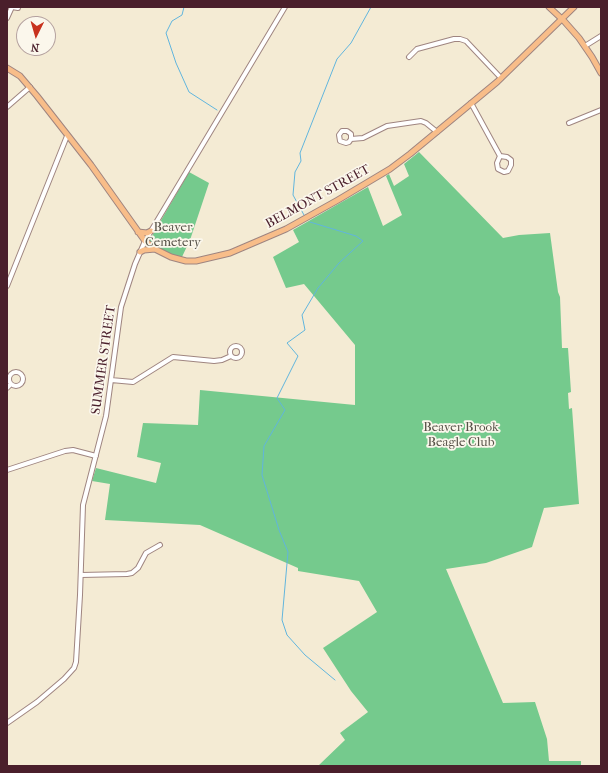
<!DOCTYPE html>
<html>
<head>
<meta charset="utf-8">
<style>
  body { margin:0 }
  #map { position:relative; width:608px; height:773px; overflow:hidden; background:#f4ebd4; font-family:"IM FELL French Canon",serif }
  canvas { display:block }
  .frame { position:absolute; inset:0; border:8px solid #4a1f2b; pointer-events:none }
  .north { position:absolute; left:16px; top:16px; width:40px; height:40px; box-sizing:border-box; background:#fbf7ec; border:1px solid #b4a19f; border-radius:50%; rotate:185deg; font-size:11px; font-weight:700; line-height:16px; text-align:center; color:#4a1f2b }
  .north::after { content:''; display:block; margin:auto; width:14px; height:18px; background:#c8321e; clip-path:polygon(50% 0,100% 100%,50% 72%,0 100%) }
</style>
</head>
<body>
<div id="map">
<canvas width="608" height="773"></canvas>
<div class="frame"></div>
<div class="north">N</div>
</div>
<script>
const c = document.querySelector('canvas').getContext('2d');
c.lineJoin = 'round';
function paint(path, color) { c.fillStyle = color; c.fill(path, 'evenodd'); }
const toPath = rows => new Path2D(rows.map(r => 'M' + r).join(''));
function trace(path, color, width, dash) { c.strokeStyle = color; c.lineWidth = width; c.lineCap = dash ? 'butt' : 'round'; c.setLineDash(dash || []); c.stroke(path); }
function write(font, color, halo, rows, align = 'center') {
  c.font = font + ' "IM FELL French Canon",serif'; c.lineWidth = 3.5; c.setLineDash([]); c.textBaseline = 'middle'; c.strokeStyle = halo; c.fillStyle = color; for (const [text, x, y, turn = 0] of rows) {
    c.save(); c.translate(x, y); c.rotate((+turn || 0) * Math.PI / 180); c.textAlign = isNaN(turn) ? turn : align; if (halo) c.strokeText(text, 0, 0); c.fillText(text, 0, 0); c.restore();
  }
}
const green = toPath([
  [419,152,503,238,519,235,550,233,558,292,560,297,562,348,568,348,571,392,568,393,569,409,572,408,579,504,544,508,532,547,486,563,446,569,503,703,535,702,547,739,549,761,581,761,581,766,320,766,319,765,345,740,340,733,368,712,351,691,323,648,377,612,359,581,298,571,298,568,200,525,105,520,110,484,92,481,96,468,156,483,161,463,137,457,143,423,198,425,200,390,355,405,355,345,304,284,286,288,273,257,299,242,293,230,368,187,383,226,402,215,386,176,389,174,394,186,409,176,404,164],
  [189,172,209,183,190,240,181,259,166,253,150,243,149,241]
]);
const stream = toPath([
  [184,7,182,15,172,21,166,33,176,63,189,92,217,110],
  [304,215,293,195,295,172,301,161,300,153,337,59,351,43,371,7],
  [310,222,356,236,363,241,339,263,318,288,302,315,305,330,287,343,298,356,277,398,285,410,264,446,262,475,279,530,288,552,282,620,287,635,305,655,335,680]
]);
const minor = toPath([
  [12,7,18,8],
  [7,18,12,7],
  [585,46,601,36],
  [409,57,417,49,454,39,460,39,466,41,501,78],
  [471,103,500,156,507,157,511,160,511,165,508,171,504,172,498,169,497,163,500,156],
  [7,107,30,87],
  [569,123,601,110],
  [351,139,351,134,347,131,342,131,339,135,340,141,346,143,349,142,351,139,363,138,387,126,421,121,426,123,437,132],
  [7,286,67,136],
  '230 352a6 6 0 1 1 12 0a6 6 0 1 1-12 0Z',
  '9 379a7 7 0 1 1 14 0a7 7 0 1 1-14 0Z',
  [111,380,133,382,173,357,214,361,222,360,231,356],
  [7,388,11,384],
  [7,470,65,451,73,450,96,456],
  [81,575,127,574,132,573,138,568,146,553,160,545],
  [7,723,37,702,64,679,74,668,76,662,80,595,83,505,106,416,121,307,135,264,145,241,285,7]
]);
const major = toPath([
  [549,7,564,21,579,38,592,57,601,73],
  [7,68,20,76,37,96,91,165,145,241,155,249,171,257,186,261,196,261,230,253,286,229,338,200,390,169,410,154,497,82,574,7],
  [138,232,147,233,151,231],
  [140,252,144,250,155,249]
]);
const streetNames = [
  ["BELMONT STREET",318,197,-29],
  ["SUMMER STREET",104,360,-82]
];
const parkNames = [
  ["Beaver",173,228],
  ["Cemetery",173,243],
  ["Beaver Brook",461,428],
  ["Beagle Club",461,443]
];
paint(green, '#75ca8d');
trace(stream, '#61b5dd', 1);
trace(minor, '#9f8580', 6);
trace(major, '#9f8580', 7);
trace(minor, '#fff', 4);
trace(major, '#f8bd89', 5);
write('13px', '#4a1f2b', '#fbf7ec', streetNames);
write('13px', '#575248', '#fbf7ec', parkNames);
</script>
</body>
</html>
